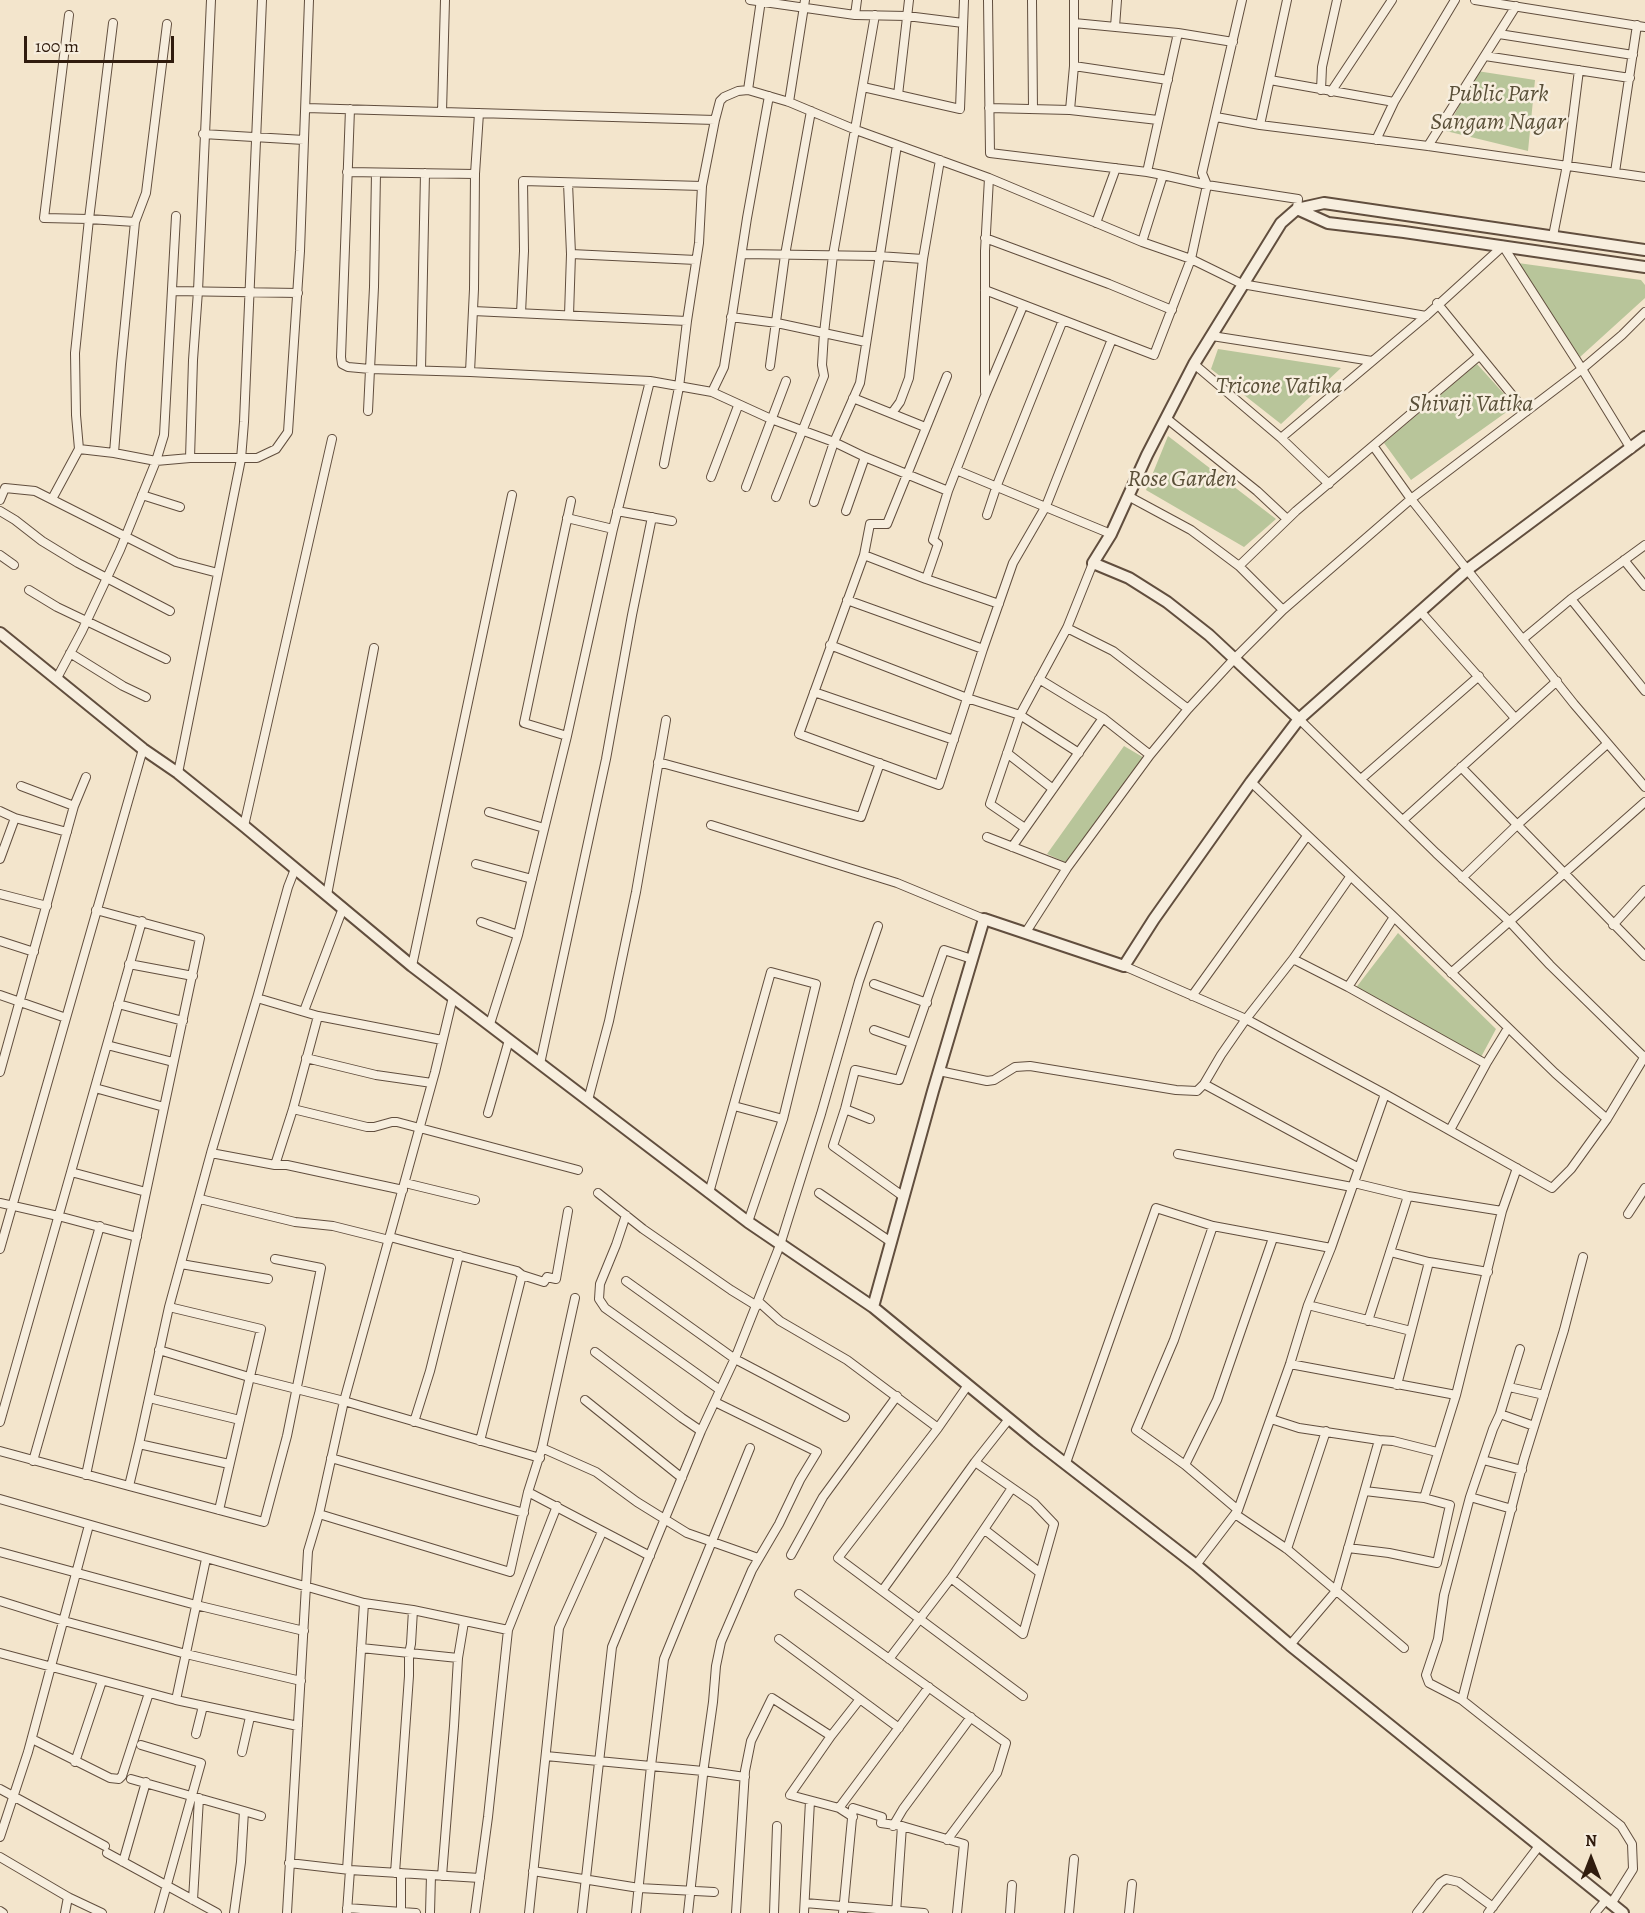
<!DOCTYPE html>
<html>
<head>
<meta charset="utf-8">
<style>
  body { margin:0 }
  #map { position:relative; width:1645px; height:1913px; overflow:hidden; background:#f3e5cc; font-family:Alegreya,serif }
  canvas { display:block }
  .north { position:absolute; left:1561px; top:1829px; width:60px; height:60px; -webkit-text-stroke:4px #f7eede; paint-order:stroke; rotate:0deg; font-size:16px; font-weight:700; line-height:24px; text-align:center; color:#301c0e }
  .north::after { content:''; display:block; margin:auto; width:21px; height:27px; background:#301c0e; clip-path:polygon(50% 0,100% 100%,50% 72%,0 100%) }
  .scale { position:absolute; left:24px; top:36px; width:150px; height:27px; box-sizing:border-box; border:3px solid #301c0e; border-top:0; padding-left:8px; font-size:18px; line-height:21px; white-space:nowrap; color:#301c0e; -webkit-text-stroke:4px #f7eede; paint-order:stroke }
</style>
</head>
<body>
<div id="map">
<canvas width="1645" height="1913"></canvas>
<div class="north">N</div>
<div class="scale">100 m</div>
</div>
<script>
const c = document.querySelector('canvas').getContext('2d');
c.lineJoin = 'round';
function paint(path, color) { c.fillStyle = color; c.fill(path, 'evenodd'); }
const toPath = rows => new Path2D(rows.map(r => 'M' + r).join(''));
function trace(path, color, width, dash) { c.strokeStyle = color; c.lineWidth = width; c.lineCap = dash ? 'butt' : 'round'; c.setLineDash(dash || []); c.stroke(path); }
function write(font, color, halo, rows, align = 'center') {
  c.font = font + ' Alegreya,serif'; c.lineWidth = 5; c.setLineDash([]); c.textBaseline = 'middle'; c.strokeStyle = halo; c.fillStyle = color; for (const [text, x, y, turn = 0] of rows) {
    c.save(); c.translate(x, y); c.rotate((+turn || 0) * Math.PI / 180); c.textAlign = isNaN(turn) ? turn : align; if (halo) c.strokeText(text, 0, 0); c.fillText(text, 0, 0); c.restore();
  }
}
const green = toPath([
  [1477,71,1535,80,1528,151,1446,131],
  [1518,263,1641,280,1645,285,1645,298,1580,357],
  [1218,349,1341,368,1281,424,1211,369],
  [1477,364,1515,406,1411,480,1384,443],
  [1168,436,1276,519,1244,547,1146,490],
  [1124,746,1146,759,1067,863,1047,854],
  [1398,933,1496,1029,1480,1059,1355,989]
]);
const minor = toPath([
  [750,0,855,15,907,16,963,23],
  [988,0,990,153,1147,172,1178,33],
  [1032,0,1033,109],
  [1475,0,1645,27],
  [855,15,857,0],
  [113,23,89,219,135,222,146,193,167,24],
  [1074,23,1178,33,1233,42],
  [1115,27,1117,0],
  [1499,34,1633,55],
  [1485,56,1630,78],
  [1074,66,1168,80],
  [1270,80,1394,102],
  [863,87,960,109,964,0],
  [748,90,761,0],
  [1321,90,1322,67,1337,0],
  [1331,92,1392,0],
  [898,95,909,0],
  [789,102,805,0],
  [306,108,715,120],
  [989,108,1070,110,1158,120],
  [350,109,341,357,342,364,348,367,370,369,470,372,650,381,712,392,771,419,834,442,865,457,948,491],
  [1070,110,1074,66,1074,0],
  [442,112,445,0],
  [1216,117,1260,125,1428,146,1645,177],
  [1260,125,1287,0],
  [203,134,304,140],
  [1376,140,1394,102,1455,0],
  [1428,146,1516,6],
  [347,172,475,174],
  [1615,172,1637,25],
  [1163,175,1207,185,1298,199,1297,209],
  [568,183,571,254,569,315],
  [1096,223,1116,168],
  [1553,236,1567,165,1579,70],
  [985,238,1109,284,1172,310],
  [1142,242,1163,175,1147,172],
  [571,254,696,260],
  [742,254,878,256,923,259],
  [985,290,1154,355,1191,259,1207,185,1202,173,1242,0],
  [172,291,298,293],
  [1437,303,1526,412],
  [473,311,687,321],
  [521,313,524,251,523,181,702,186],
  [731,317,777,323,866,342],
  [1212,336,1372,361],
  [1194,364,1281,438,1329,484],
  [770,366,785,255,811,111],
  [421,370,425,173],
  [470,372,474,289,475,174,479,113],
  [947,376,887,524,870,524,864,555,799,734,939,785,983,649,1013,563,1046,506,1112,339],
  [712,392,724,367,747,218,769,96],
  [985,392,985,251,989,178],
  [853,398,925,427],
  [368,411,374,287,376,173],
  [892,413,900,402,909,378,923,259,940,160],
  [1166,418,1257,491,1287,519],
  [1281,438,1426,316,1503,246,1582,369,1631,449],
  [1374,447,1411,499,1574,704,1645,787],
  [79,449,114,453,156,461,190,458,257,458,276,449,288,432,300,251,309,0],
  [114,453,121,364,135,222],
  [190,458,193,360,198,291,211,0],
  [664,464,679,387,687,321,699,243,702,186,715,120,720,101,724,97,738,91,748,90,789,102,856,130,989,178,1142,242,1191,259,1242,284,1426,316],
  [956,470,1111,534],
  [711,477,738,406],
  [746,487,786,381],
  [142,495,180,507],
  [1128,496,1191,530,1239,566,1283,610],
  [776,497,824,376,822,365,824,333,833,255,875,15],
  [52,499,79,449,76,415,75,353,89,219,44,218,69,15],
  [0,500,5,488,35,491,176,562,218,573],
  [814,502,834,442,860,383,897,145],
  [0,511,15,520,42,541,78,563,170,611],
  [617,511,672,521],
  [846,511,865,457],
  [987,515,997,485,1063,320],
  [567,518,613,529],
  [0,555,14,565],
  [864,555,926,579,999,604],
  [1624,560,1645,586],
  [1239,566,1296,511,1479,356],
  [926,579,938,544,933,540,948,491,985,396,1023,306],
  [29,590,57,607,166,659],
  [1571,599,1645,691],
  [847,600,983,649],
  [1420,611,1515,718],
  [1067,628,1113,651,1188,709],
  [1523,639,1571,599,1645,545],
  [830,645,967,698,1020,715,1079,753],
  [70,653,123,686,146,697],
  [57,678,82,631,120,550,156,461,164,435,176,216],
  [1039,679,1103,718,1150,755],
  [814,692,954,740],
  [1299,719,1436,853,1510,922,1550,965,1645,1058],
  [567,736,524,723,571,501],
  [1007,753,1053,789],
  [658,762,861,817,880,763],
  [1461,767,1645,956],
  [178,773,241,459,244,422,262,0],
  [1361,779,1479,676],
  [1251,782,1394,917,1555,1073,1607,1119],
  [21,786,74,806],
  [0,811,15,818,67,832],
  [489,812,544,828],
  [1403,820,1557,681],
  [711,825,897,883,984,919],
  [244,826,332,439],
  [1025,828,990,804,1020,715,1067,628,1093,563],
  [987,837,1067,868],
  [1012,847,1103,718],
  [0,859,15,818],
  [476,864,532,879],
  [1462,878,1517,825,1607,744],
  [0,894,47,906],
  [327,895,374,648],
  [142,921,71,1172,146,1192],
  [481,922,518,935],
  [1613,925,1645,890],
  [1026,932,1067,868,1150,755,1188,709,1235,658,1283,610,1411,499,1582,369,1622,335,1645,312],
  [0,941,34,952],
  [1293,959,1348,987,1486,1064],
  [129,964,193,976],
  [412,966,512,495],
  [1124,966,1246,1019,1385,1094,1552,1188,1571,1169,1607,1119,1645,1056],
  [1451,973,1645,802],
  [874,984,927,1003],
  [1348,987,1394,917],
  [0,995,66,1018],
  [1192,996,1307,836],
  [257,998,288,887,295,869],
  [118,1004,183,1021],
  [304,1011,343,908],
  [490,1024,518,935,567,736,613,529,650,381],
  [874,1030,911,1043],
  [107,1045,173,1062],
  [306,1058,376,1075,432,1083],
  [540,1064,606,759,632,615,652,517],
  [939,1071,987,1081,994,1080,1015,1067,1030,1066,1176,1090,1197,1091,1204,1084,1221,1055,1246,1019,1293,959,1350,877],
  [0,1072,74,806,86,777],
  [1204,1084,1359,1168],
  [95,1088,164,1107],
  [588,1100,609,1021,636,892,666,720],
  [734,1106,783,1119],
  [293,1109,367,1127,374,1127,392,1122,397,1122,578,1170],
  [845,1109,870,1119],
  [488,1113,509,1040],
  [1450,1130,1486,1064,1508,1028],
  [211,1153,275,1165,287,1165,403,1190],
  [1178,1154,1352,1187],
  [275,1165,293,1109,318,1016],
  [405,1183,475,1200],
  [1354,1183,1408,1196,1502,1211],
  [598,1193,643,1229,731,1290,757,1306],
  [709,1193,771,972,816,984,783,1119,748,1222],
  [819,1193,891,1242],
  [904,1197,833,1146,845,1109,855,1070,899,1080,944,950,972,959],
  [200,1199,295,1222,333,1226,389,1240],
  [0,1203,58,1216,137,1237],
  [1628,1214,1645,1188],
  [626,1215,616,1245,600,1284,599,1299,605,1308,720,1390],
  [1213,1226,1174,1340,1136,1430,1185,1465,1238,1510],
  [390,1237,517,1271,522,1275,544,1282,547,1277,556,1279,568,1211],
  [0,1249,143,749],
  [1390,1252,1429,1262,1488,1272],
  [1583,1257,1564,1330,1524,1459,1462,1700,1621,1826,1632,1844,1633,1869,1611,1904],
  [181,1264,268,1279],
  [626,1281,735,1359,845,1417],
  [759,1302,780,1321,847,1360,938,1428],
  [1308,1305,1411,1331],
  [169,1307,261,1329,219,1510],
  [1368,1321,1408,1196],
  [159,1350,249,1377,344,1401,540,1458],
  [595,1352,682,1418,701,1431],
  [1290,1364,1456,1395],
  [968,1385,938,1428,838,1558,1023,1696],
  [1397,1385,1429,1262],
  [1509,1387,1544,1395],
  [149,1398,240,1420],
  [585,1400,682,1478],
  [1500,1414,1534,1426],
  [1271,1419,1299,1428,1379,1440,1393,1441,1437,1452],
  [0,1422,71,1172],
  [414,1422,430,1371,459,1255],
  [480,1441,522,1275],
  [139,1444,129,1486,264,1522,287,1436,321,1268,275,1259],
  [542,1448,596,1472,637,1502,687,1533,758,1558],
  [0,1451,129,1486],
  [331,1458,524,1513],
  [1483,1460,1522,1470],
  [33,1461,100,1226],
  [1066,1463,1156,1208,1213,1226,1331,1248],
  [229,1464,139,1444,169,1307,211,1153,257,998,318,1016,442,1040],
  [1185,1465,1217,1400,1273,1238],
  [86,1475,200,938,96,910],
  [528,1492,650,1556],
  [1470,1497,1512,1509],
  [1424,1498,1456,1395,1502,1211,1517,1168],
  [0,1499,364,1603,413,1610,508,1630],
  [319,1514,510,1572,528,1492,542,1448,575,1298],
  [1235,1514,1287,1549,1404,1648],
  [985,1530,1039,1572],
  [1348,1548,1389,1553,1437,1563,1450,1505,1424,1498,1365,1491],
  [1287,1549,1326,1431],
  [0,1552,196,1605,304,1631],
  [791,1555,823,1497,897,1396],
  [1196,1565,1238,1510,1290,1364,1308,1305,1331,1248,1385,1094],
  [951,1578,1023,1634,1054,1524,1034,1503,975,1462],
  [882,1591,975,1462,1009,1419],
  [799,1594,1006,1743,997,1773,947,1840],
  [0,1601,64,1621,186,1654,301,1681],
  [779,1639,899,1728],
  [1290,1645,1336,1591,1379,1440],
  [361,1648,458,1658],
  [0,1653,176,1700,298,1726],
  [889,1659,951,1578,1012,1488],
  [176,1700,206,1559],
  [1462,1700,1429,1683,1426,1675,1438,1639,1444,1595,1470,1497,1493,1429,1500,1414,1520,1349],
  [196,1734,203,1706],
  [32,1739,110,1778,119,1779,122,1776,149,1693],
  [141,1745,201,1763,159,1913],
  [242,1752,250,1717],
  [546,1756,703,1771,745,1777],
  [75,1762,102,1681],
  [131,1779,244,1811,241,1862,234,1913],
  [0,1789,105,1846],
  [839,1808,929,1687],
  [244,1811,261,1816],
  [853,1817,839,1808,790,1795,831,1736,860,1699],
  [893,1826,903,1809,971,1717],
  [0,1837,28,1752,89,1525],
  [107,1853,217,1913],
  [0,1857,68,1897,102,1913],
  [123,1862,146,1782],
  [289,1863,350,1870,480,1878],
  [347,1870,364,1603],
  [533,1871,639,1888,714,1892],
  [395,1873,409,1676,409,1653,411,1644,413,1610],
  [442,1876,454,1726,458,1658,464,1622],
  [193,1900,199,1798],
  [805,1903,924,1913],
  [347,1908,416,1913],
  [0,1911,3,1913],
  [347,1912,350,1870],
  [401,1912,401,1873],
  [65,1913,68,1897],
  [287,1913,308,1551,319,1514,344,1401,435,1072,453,997],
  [430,1913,431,1875],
  [475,1913,488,1817,508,1630,557,1506],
  [529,1913,559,1628,602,1532],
  [582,1913,612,1647,701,1431,736,1356,780,1245,821,1114,859,981,878,926],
  [636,1913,651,1766,664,1659,750,1448],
  [688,1913,704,1766,713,1702,716,1666,721,1642,752,1570,779,1524,800,1480,817,1452,715,1402],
  [736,1913,745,1771,751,1741,772,1698,831,1736],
  [774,1913,777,1826],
  [804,1913,810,1801],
  [843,1913,853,1808,882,1817,881,1823,902,1826,964,1844,957,1913],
  [896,1913,902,1826],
  [1010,1913,1012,1885],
  [1069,1913,1074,1859],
  [1129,1913,1132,1884],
  [1417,1913,1440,1883,1446,1879,1459,1882,1493,1907],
  [1488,1913,1539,1846],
  [1595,1913,1606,1900]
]);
const tertiary = toPath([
  [1297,209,1328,223,1404,232,1645,267],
  [0,633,143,749,178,773,244,826,412,966,748,1222,873,1307,1036,1441,1196,1565,1290,1645,1623,1913],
  [1299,719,1209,635,1167,602,1129,578,1093,563,1111,534,1147,455,1194,364,1281,223,1297,209,1324,203,1645,250],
  [873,1307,933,1091,984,919,1124,966,1154,919,1251,782,1299,719,1468,569,1645,437]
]);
const parkNames = [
  ["Public Park",1498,95],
  ["Sangam Nagar",1498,123],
  ["Tricone Vatika",1279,387],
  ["Shivaji Vatika",1471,405],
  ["Rose Garden",1182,480]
];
paint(green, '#b8c59a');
trace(minor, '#614e3e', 10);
trace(tertiary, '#614e3e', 14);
trace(minor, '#f7eede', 8);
trace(tertiary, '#f7eede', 10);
write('italic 24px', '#594f38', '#f7eede', parkNames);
</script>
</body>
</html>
